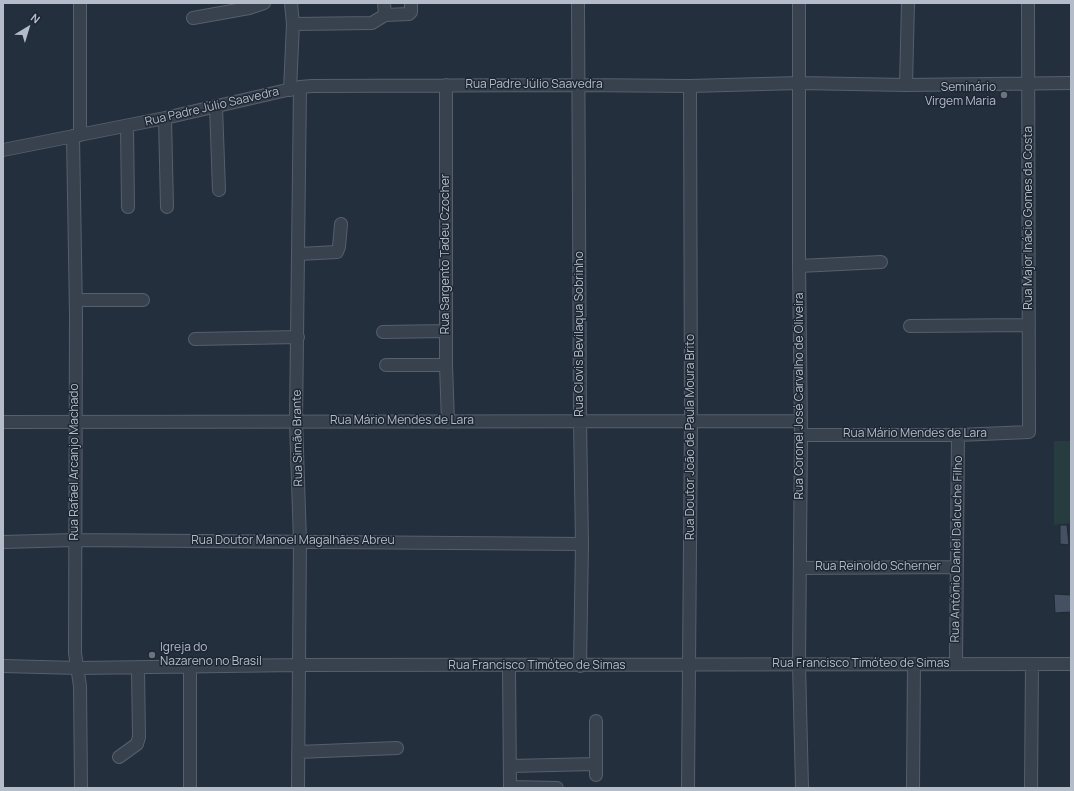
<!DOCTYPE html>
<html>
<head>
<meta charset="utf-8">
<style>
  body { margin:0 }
  #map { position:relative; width:1074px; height:791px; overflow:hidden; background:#242f3e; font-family:Manrope,sans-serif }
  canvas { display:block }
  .frame { position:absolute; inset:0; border:4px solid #b4bcc9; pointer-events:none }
  .north { position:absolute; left:8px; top:8px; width:40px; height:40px; -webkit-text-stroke:3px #1d2633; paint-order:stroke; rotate:38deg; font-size:11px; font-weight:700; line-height:16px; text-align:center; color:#b4bcc9 }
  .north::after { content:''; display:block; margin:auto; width:14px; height:18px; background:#b4bcc9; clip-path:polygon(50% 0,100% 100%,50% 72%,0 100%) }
</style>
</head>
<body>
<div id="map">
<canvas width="1074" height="791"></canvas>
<div class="frame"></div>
<div class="north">N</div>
</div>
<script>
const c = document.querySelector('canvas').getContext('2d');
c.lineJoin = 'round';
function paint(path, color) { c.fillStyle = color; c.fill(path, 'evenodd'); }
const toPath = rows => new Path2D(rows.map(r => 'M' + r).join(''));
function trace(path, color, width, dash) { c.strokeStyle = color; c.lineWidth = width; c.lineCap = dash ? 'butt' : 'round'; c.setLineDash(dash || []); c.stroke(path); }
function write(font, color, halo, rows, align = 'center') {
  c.font = font + ' Manrope,sans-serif'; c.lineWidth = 3; c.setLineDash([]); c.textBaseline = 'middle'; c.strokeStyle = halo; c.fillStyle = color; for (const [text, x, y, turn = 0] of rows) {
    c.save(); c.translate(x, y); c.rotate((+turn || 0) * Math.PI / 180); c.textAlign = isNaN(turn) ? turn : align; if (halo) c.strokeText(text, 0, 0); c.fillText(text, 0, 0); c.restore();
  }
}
const green = toPath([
  [1054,441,1071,441,1071,522,1066,524,1054,525]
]);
const building = toPath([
  [1060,525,1067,525,1069,545,1060,544,1060,525],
  [1054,594,1071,595,1071,612,1055,613,1054,594]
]);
const minor = toPath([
  [80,3,80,135],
  [291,3,293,24],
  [384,3,385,15],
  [578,3,580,421,582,544,580,666],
  [799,3,799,263,801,435,799,664,802,788],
  [193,18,249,8,264,3],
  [446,85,446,365,448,422],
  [906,85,908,3],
  [290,90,293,24,372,23,385,15,409,14,411,12,411,3],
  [216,106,219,190],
  [165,118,167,207],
  [127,126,128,207],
  [73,136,76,315,75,653,80,686,81,788],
  [3,150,165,118,300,87,312,86,579,85,690,86,799,83,906,85,1071,83],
  [299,254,337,252,339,247,341,224],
  [799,266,881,262],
  [76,300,143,300],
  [910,326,1029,325],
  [383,332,446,331],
  [195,339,298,337],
  [386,365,446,365],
  [3,422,800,421],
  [801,435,958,435,1029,432,1028,3],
  [3,542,74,540,582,544],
  [801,568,956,567],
  [956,663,958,435],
  [3,666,78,668,298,665,1071,664],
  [509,666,510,788],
  [596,721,596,775],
  [298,752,397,748],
  [119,757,137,744,139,737,138,668],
  [510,766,596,764],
  [510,787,557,788],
  [190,788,190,668],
  [298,788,300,541,296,421,300,87],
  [688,788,691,421,690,86],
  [913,788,914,664],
  [1031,788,1032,664]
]);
const markers = [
  [1004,95,4,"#6b7280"],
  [152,655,4,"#6b7280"]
];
const streetNames = [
  ["Rua Padre Júlio Saavedra",534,85],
  ["Rua Padre Júlio Saavedra",212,107,-13],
  ["Rua Major Inácio Gomes da Costa",1029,218,-90],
  ["Rua Sargento Tadeu Czocher",446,254,-90],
  ["Rua Clovis Bevilaqua Sobrinho",580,334,-90],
  ["Rua Coronel José Carvalho de Oliveira",800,396,-90],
  ["Rua Mário Mendes de Lara",402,421],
  ["Rua Mário Mendes de Lara",915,434],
  ["Rua Doutor João de Paula Moura Brito",691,437,-90],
  ["Rua Simão Brante",298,438,-91],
  ["Rua Rafael Arcanjo Machado",75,462,-90],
  ["Rua Doutor Manoel Magalhães Abreu",293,541],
  ["Rua Antônio Daniel Dalcuche Filho",957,549,-89],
  ["Rua Reinoldo Scherner",878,567],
  ["Rua Francisco Timóteo de Simas",861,664],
  ["Rua Francisco Timóteo de Simas",537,666]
];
const poiNames = [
  ["Seminário",996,88],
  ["Virgem Maria",996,102],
  ["Igreja do",160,648,"left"],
  ["Nazareno no Brasil",160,662,"left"]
];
paint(green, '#263c3f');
paint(building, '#455162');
trace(building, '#1f2835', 1);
trace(minor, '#565f6c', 14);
trace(minor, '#38414e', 12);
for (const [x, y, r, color] of markers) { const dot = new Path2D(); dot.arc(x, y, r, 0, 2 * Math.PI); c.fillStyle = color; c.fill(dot); trace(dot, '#1d2633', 1.5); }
write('12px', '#b4bcc9', '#1d2633', streetNames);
write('12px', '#b4bcc9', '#1d2633', poiNames, 'right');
</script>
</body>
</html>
